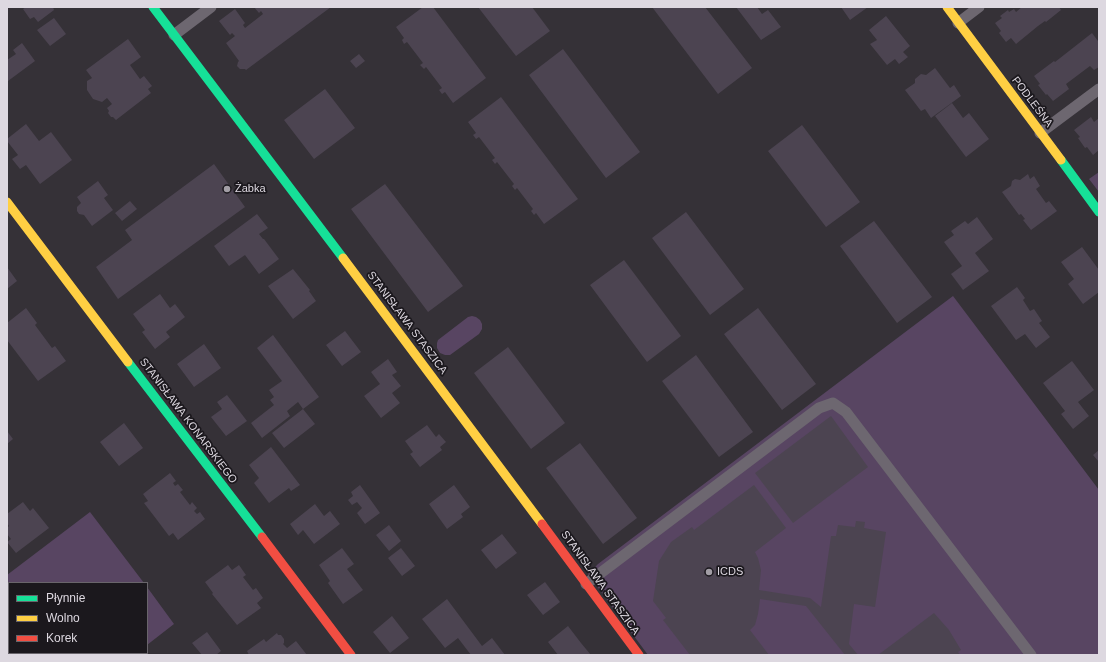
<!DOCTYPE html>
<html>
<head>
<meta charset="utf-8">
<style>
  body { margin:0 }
  #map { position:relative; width:1106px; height:662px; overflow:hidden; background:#353137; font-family:Helvetica,sans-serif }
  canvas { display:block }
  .frame { position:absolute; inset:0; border:8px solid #ddd8e0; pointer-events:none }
  .legend { position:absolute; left:8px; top:582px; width:140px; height:72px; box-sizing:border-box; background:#1b181d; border:1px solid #69656b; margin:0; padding:5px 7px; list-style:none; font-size:12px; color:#ddd8e0 }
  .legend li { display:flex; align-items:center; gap:8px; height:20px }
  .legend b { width:20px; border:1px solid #69656b }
</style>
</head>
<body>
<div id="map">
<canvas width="1106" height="662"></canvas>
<div class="frame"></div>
<ul class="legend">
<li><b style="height:5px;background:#16e098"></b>Płynnie</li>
<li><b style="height:5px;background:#ffcf43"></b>Wolno</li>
<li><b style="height:5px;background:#f24e42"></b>Korek</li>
</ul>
</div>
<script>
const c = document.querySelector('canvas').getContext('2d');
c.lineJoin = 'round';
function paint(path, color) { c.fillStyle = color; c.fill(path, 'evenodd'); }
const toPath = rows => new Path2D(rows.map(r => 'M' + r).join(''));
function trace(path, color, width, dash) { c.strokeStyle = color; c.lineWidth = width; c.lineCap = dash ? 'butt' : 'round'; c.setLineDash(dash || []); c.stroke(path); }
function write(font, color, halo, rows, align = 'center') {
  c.font = font + ' Helvetica,sans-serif'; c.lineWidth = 3.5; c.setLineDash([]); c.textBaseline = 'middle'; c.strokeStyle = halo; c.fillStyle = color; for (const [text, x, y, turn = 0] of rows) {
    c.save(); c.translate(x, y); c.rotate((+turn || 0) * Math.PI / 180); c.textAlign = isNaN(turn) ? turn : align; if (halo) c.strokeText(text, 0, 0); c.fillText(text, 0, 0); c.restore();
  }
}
const green = toPath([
  [1099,172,1099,192,1089,179],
  [953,296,1099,490,1099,655,648,655,588,574,598,564],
  [472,316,476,317,480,320,482,324,482,329,479,334,450,355,445,355,440,353,437,348,437,343,438,340,468,317],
  [90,512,144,583,9,583,9,596,7,594,7,575],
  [147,587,174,624,147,645],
  [53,653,136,653,134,655,55,655]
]);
const building = toPath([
  [26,7,53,7,54,10,38,22,34,17,30,19,23,9],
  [254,7,331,7,246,70,245,69,240,69,237,66,238,62,239,61,226,43,235,36,232,33,230,35,219,21,235,9,245,23,243,25,245,28,263,14,261,11,259,13],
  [423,7,433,7,486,78,453,103,445,92,442,94,439,90,442,88,426,67,424,69,420,65,423,63,407,42,404,44,402,40,404,38,396,27],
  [478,7,532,7,550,31,516,56],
  [652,7,705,7,752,68,718,94],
  [736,7,757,7,762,14,768,10,781,27,761,40],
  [841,7,868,7,850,20],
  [1022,7,1059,7,1061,10,1046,22,1045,21,1038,26,1016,44,1011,38,1006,42,999,33,1001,31,995,23,1002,18,1000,16,1008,10,1009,12,1014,9,1016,12],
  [886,16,910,46,903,52,908,57,899,64,895,59,887,65,870,44,877,40,869,30],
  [54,18,66,34,50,46,37,30],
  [1092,33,1098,41,1099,40,1099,67,1094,70,1090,66,1066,84,1069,89,1053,101,1047,94,1046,95,1038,85,1040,84,1034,76,1054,61,1055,62],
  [128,39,141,57,130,65,140,79,144,76,152,86,148,89,151,93,116,120,113,117,111,117,108,113,109,111,107,108,112,104,107,98,102,102,93,99,87,90,87,81,92,78,86,70],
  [22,43,35,61,8,81,7,80,7,60,16,54,13,50],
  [563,49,640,152,606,178,529,75],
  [359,54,365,61,356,68,350,61],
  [935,68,950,88,954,85,961,96,931,118,925,109,921,111,905,90,915,83,915,79,921,74,926,75],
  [325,89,355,128,314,159,284,120],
  [501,97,578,199,544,224,536,213,534,215,531,211,533,209,517,188,515,190,512,186,514,184,497,162,495,164,492,160,495,158,479,137,476,139,473,135,476,133,468,122],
  [952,103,963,118,969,113,989,139,966,157,935,116],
  [1091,117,1094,122,1099,118,1099,150,1093,155,1087,147,1085,148,1078,138,1080,137,1074,130],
  [26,124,39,141,51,132,72,160,40,184,26,165,20,169,12,159,18,155,7,141,7,139],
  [802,125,860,202,826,227,768,151],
  [214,164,245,207,118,299,96,267,132,240,125,230],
  [1028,174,1030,179,1034,176,1040,186,1036,189,1046,203,1049,201,1057,211,1031,230,1023,220,1025,219,1021,214,1019,215,1002,192,1011,186,1012,181,1015,179,1020,180],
  [98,181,108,195,104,198,113,210,92,226,84,215,79,214,77,211,77,207,81,203,77,197],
  [385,184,463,286,428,312,351,209],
  [130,201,137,209,122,221,115,213],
  [686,212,744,289,710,315,652,238],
  [257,214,268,228,259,234,263,239,264,239,279,259,259,274,245,255,229,266,214,246],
  [977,217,993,239,975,253,989,271,963,290,951,274,962,266,944,242,954,235,951,231,965,221,968,224],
  [874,221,932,297,897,323,840,246],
  [1082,247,1099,270,1099,292,1083,304,1068,284,1074,279,1061,262],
  [624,260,681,336,647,362,590,285],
  [7,267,17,281,7,289],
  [293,269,310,290,309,291,316,301,293,319,268,286],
  [1017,287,1025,298,1023,300,1030,311,1034,309,1042,321,1039,323,1050,337,1036,348,1025,334,1016,340,991,306],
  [160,294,170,308,175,304,185,317,166,332,170,337,155,349,142,332,145,330,133,314],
  [26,308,37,323,35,325,52,348,55,346,66,361,38,381,7,340,7,323],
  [758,308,816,384,782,410,724,334],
  [345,331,361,352,342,366,326,345],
  [273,335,319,397,303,409,298,402,287,411,290,416,262,438,251,423,274,405,270,400,274,397,269,390,282,381,257,348],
  [204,344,221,368,194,387,177,364],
  [508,347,565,423,531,449,474,373],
  [696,355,753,432,719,457,662,381],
  [388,359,397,372,392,375,401,386,392,393,400,403,381,418,364,396,380,384,371,372],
  [1072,361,1094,390,1078,402,1089,416,1073,429,1061,414,1065,411,1043,383],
  [227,395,247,421,226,436,211,417,222,409,217,402],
  [303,409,315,424,284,448,272,433],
  [831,416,868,467,793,523,755,473],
  [124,423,143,448,119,466,100,442],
  [427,425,436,437,439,434,446,442,440,447,442,450,420,467,410,454,413,452,405,441],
  [7,431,13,439,7,444],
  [580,443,637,518,603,544,546,468],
  [271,447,300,485,291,491,289,488,269,503,254,483,259,478,249,465],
  [1099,450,1099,462,1093,455],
  [170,473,176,481,173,483,175,486,178,484,183,490,180,492,190,505,192,502,197,508,194,511,197,514,200,512,205,519,178,540,173,533,169,536,157,520,144,503,148,501,143,494],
  [360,485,380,513,365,524,357,513,362,508,357,502,352,505,348,500,353,496,351,492],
  [454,485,470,507,461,514,463,517,447,529,429,504],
  [754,485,786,528,755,552,758,558,761,570,759,590,810,598,821,607,831,536,836,536,838,525,855,527,856,521,865,522,864,528,886,532,875,607,854,604,849,644,858,655,845,655,806,606,760,599,758,614,755,625,750,630,769,655,690,655,663,620,666,618,653,601,659,561,671,542,692,527,694,530],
  [23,502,30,511,33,508,49,528,16,553,7,542,11,539,7,534,7,528,9,526,7,523,7,514],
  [315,504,324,516,330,511,340,524,314,544,303,530,298,535,290,524],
  [389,525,401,541,389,551,376,535],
  [502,534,517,553,496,569,481,550],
  [342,548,354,564,347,569,363,590,343,604,328,583,330,581,319,565],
  [401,548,415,566,402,576,388,558],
  [228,565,232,570,239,565,246,575,243,577,253,590,256,588,263,598,257,603,261,608,237,625,212,594,213,593,205,582],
  [545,582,560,602,543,615,527,595],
  [447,599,482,646,492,638,505,655,471,655,458,638,445,648,422,619],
  [934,613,949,630,961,650,958,652,960,655,878,655],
  [392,616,409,638,390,653,373,632],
  [568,626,581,643,591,655,558,655,548,642],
  [207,632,221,651,216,655,202,655,192,643],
  [277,633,278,635,281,635,284,639,284,643,283,644,287,648,296,641,307,655,249,655,247,651,264,639,266,642]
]);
const lane = toPath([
  [958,23,979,7],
  [174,35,211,7],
  [1040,133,1099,89],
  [586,584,819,408,833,403,846,412,1031,655]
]);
const street = toPath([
  [7,621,9,624],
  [31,653,33,655]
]);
const fast = toPath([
  [153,7,343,258],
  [1061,160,1099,212],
  [128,362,262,537]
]);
const slow = toPath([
  [947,7,1061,160],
  [7,202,128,362],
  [343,258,542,524]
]);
const jam = toPath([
  [542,524,639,655],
  [262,537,351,655]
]);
const markers = [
  [227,189,4,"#a29ea5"],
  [709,572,4,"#a29ea5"]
];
const streetNames = [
  ["PODLEŚNA",1032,102,53],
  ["STANISŁAWA STASZICA",407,323,53],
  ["STANISŁAWA KONARSKIEGO",188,421,53],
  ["STANISŁAWA STASZICA",600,583,54]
];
const poiNames = [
  ["Żabka",235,189],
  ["ICDS",717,572]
];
paint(green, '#584562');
paint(building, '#4c4451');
trace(lane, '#6d6770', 11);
trace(street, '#6d6770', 22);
trace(fast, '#16e098', 9);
trace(slow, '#ffcf43', 9);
trace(jam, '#f24e42', 9);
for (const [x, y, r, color] of markers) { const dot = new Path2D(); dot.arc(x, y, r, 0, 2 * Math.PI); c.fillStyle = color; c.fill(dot); trace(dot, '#1b181d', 1.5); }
write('11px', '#ddd8e0', '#1b181d', streetNames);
write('11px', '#ddd8e0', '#1b181d', poiNames, 'left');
</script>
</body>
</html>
